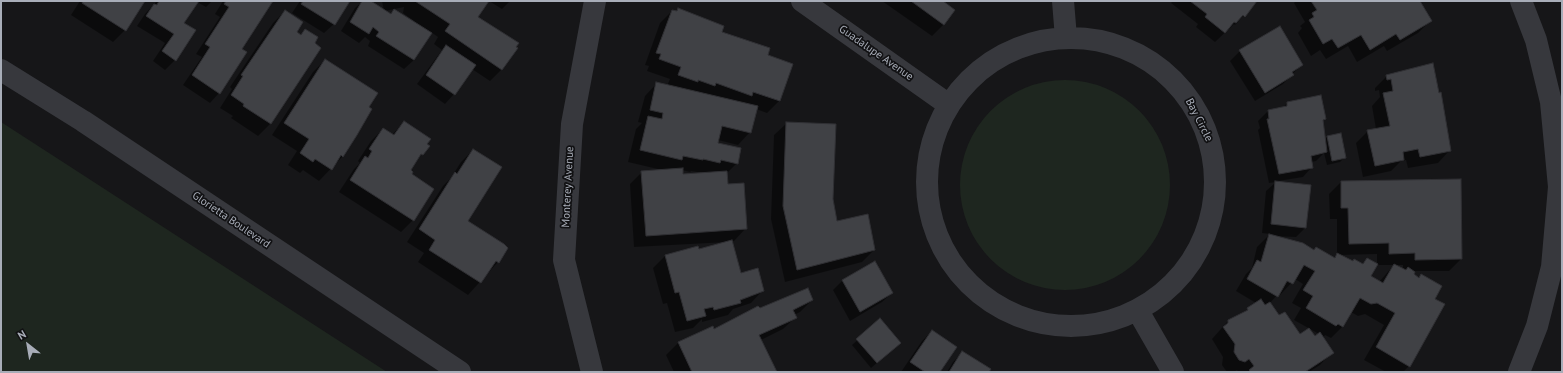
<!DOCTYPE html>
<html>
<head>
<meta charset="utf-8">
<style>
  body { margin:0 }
  #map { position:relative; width:1563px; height:373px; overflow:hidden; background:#161618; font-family:"PT Sans",sans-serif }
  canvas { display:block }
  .frame { position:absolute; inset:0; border:2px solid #a8adb8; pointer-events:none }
  .north { position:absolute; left:8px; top:325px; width:40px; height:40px; -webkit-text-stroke:3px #111113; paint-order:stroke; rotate:329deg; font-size:11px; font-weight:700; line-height:16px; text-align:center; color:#a8adb8 }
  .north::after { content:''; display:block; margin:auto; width:14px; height:18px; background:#a8adb8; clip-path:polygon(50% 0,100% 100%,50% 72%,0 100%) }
</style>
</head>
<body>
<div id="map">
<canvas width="1563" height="373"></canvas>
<div class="frame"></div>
<div class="north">N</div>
</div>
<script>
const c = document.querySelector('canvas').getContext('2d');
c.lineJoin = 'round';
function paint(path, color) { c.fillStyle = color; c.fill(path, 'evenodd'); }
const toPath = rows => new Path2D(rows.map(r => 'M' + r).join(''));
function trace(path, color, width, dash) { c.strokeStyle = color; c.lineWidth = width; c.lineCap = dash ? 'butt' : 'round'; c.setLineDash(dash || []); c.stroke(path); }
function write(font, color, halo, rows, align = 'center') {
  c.font = font + ' "PT Sans",sans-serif'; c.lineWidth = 3.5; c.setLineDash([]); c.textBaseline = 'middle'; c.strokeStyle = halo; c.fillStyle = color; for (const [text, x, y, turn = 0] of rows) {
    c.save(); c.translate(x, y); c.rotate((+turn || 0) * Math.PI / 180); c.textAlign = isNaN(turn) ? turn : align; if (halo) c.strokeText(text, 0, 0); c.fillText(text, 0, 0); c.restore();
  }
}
const green = toPath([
  '960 185a105 105 0 1 1 210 0a105 105 0 1 1-210 0Z',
  [1,122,66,164,387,372,1,372]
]);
const shadow = toPath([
  [80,1,144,1,125,30,113,42,71,15],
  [157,1,212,1,206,7,197,2,183,23,175,60,165,70,153,61,165,43,137,26,145,14],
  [223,1,272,1,240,49,219,93,210,103,183,85,202,57,196,54,220,17,215,14],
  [300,1,348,1,334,24,324,33,292,13],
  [363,1,369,1,384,11,382,1,487,1,476,18,502,69,490,81,472,69,454,94,445,104,417,84,442,50,434,44,438,37,431,32,414,60,404,69,368,46,370,41,365,37,359,43,341,31,355,8],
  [404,7,403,13,414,21,413,22,394,10,390,14,385,11],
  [489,1,510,1,502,9],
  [882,1,941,1,944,24,932,36],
  [1173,1,1256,1,1235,25,1234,24,1215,42,1196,27,1198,24,1171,3],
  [1296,1,1419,1,1430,21,1418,33,1387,51,1384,46,1357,62,1348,46,1326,59,1320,50,1311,56,1298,33,1302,28,1300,26,1305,22,1294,3],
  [678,10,767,56,792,65,779,101,767,113,756,109,750,132,738,145,718,140,717,143,737,163,726,174,727,185,746,228,734,241,731,241,740,274,763,290,751,303,733,309,728,315,702,322,702,319,693,328,675,332,667,303,663,304,653,268,665,256,698,250,728,242,634,247,630,184,642,172,662,170,628,162,636,129,642,123,638,122,645,96,657,83,667,86,670,79,647,71,649,66,645,65,660,23,672,11,675,12],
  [682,170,690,172,691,171,703,173,682,175],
  [750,295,750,297,736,302,735,300],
  [285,11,296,32,300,36,305,30,313,44,320,48,270,124,258,136,231,118,233,116,220,108,232,89,230,87,273,23],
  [1240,51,1302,64,1283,84,1255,101,1230,61],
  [325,60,368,108,343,156,319,181,303,170,300,173,288,165,297,151,272,135,313,72],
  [1432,64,1450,150,1438,163,1408,168,1406,160,1401,161,1391,171,1363,177,1356,143,1368,131,1376,129,1372,106,1380,97,1379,90,1375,91,1375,88,1387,76],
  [1287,103,1325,119,1322,122,1324,140,1327,137,1345,157,1340,162,1327,165,1324,153,1316,161,1311,162,1312,167,1303,177,1278,181,1305,228,1296,237,1271,236,1334,258,1337,254,1337,219,1330,219,1329,194,1341,182,1461,259,1449,271,1414,271,1412,275,1418,278,1421,275,1434,299,1409,366,1403,372,1386,372,1364,360,1384,325,1365,314,1358,316,1351,312,1343,326,1331,338,1325,335,1323,338,1332,352,1320,365,1309,372,1238,372,1237,370,1234,372,1227,372,1222,365,1223,357,1212,339,1228,321,1243,313,1256,303,1236,291,1246,274,1252,268,1257,247,1270,234,1262,233,1266,191,1276,182,1269,183,1258,130,1260,128,1258,121,1268,111,1283,108],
  [1377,254,1377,265,1367,259,1362,264,1352,262,1339,255],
  [1376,265,1394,265,1379,282,1370,277],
  [1395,265,1403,265,1403,270],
  [1295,279,1303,284,1292,303,1301,308,1294,320,1319,334,1314,338,1299,336,1278,317,1270,303,1278,294,1280,295],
  [404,122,428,146,409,170,410,175,433,189,413,220,401,232,339,192,354,169,360,163,358,161,371,141,383,129,392,135],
  [787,123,832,199,836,222,874,250,862,262,785,282,771,219,774,135],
  [473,150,466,221,498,262,468,295,418,262,424,253,407,242,443,186,451,178,461,162],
  [843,280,892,293,882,302,850,321,833,290],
  [812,300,800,312,794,315,796,317,783,329,761,340,776,372,674,372,666,355,678,343,713,330,759,310],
  [880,320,894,348,871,368,852,345],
  [932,331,939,372,901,372,922,341],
  [962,353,988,372,947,372,953,362]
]);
const building = toPath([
  [83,1,145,1,126,31,82,3,83,1],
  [159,1,199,1,184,23,196,30,176,61,162,51,174,34,146,16,154,4,157,5,159,1],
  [226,1,273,1,242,49,247,52,220,94,192,75,210,47,205,44,229,7,224,4,226,1],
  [303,1,350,1,335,25,301,4,303,1],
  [362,1,371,1,391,14,394,9,432,33,414,60,376,36,379,32,373,27,369,34,350,22,362,1],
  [415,1,489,1,478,17,519,43,516,47,518,48,502,70,445,31,450,24,415,1],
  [911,1,943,1,955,10,944,25,911,1],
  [1190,1,1257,1,1245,17,1243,15,1236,23,1234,22,1225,33,1205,17,1207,14,1190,1],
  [1311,1,1420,1,1432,21,1400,40,1396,34,1370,50,1361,35,1338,48,1332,39,1323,44,1309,20,1314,17,1312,13,1317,10,1311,1],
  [678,8,724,26,722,32,770,48,768,55,793,64,780,101,753,92,752,96,716,83,715,86,698,80,698,82,678,75,681,67,659,59,661,54,656,53,672,10,677,11,678,8],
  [285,10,303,22,297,32,301,35,305,29,318,37,315,43,321,48,271,124,243,106,244,104,231,95,243,76,241,75,285,10],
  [1280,26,1303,65,1292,72,1294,75,1265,93,1239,50,1280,26],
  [446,45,476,65,455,95,426,75,446,45],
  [325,59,378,93,369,107,372,109,357,135,343,157,341,155,332,170,315,159,313,162,300,153,309,139,284,123,325,59],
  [1433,63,1439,93,1441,92,1451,151,1420,157,1418,149,1403,152,1404,160,1375,166,1367,130,1390,126,1383,93,1393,91,1391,79,1387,80,1386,75,1433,63],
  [656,82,758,106,751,133,722,126,718,143,741,148,738,164,721,160,720,163,703,159,703,160,683,156,682,160,640,150,648,116,662,119,663,113,650,110,656,82],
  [1321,95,1326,119,1323,120,1327,152,1311,156,1313,168,1279,174,1267,119,1269,119,1268,110,1287,106,1287,102,1321,95],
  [404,121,431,139,427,144,430,146,423,155,421,154,411,170,413,172,412,174,434,189,414,221,350,180,365,156,368,158,372,151,369,149,383,128,394,135,404,121],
  [786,122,836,124,833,199,837,221,868,214,875,250,797,270,783,206,786,122],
  [1341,133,1346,158,1332,161,1327,136,1341,133],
  [473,149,502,167,468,221,504,244,508,248,499,263,496,261,481,283,429,250,435,240,419,229,455,172,457,174,473,149],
  [683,168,683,174,727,171,728,184,744,183,747,229,646,236,641,171,683,168],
  [1461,179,1462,259,1415,260,1415,253,1389,254,1389,243,1349,244,1348,208,1341,208,1341,181,1461,179],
  [1275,181,1311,185,1306,228,1271,224,1275,181],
  [1269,234,1303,243,1314,250,1316,247,1335,258,1337,253,1353,261,1354,259,1363,264,1367,258,1378,264,1371,276,1383,283,1394,264,1406,270,1408,267,1415,272,1414,274,1419,278,1421,274,1442,286,1435,299,1445,304,1410,367,1376,347,1395,313,1377,303,1371,304,1360,298,1343,327,1338,324,1336,326,1306,308,1313,296,1303,290,1315,271,1304,265,1293,284,1287,281,1278,297,1247,279,1257,260,1261,262,1269,234],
  [732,240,741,273,758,268,764,291,740,300,741,303,714,310,713,307,704,309,706,316,687,321,679,292,675,293,665,255,698,246,699,249,732,240],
  [875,261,893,293,860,312,842,280,875,261],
  [808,288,813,300,793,310,797,318,759,335,777,372,692,372,678,342,713,326,714,329,758,306,760,308,808,288],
  [1261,299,1265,305,1270,302,1279,315,1285,312,1300,334,1309,328,1315,336,1320,332,1334,353,1305,372,1251,372,1249,370,1254,366,1249,359,1245,362,1239,360,1234,352,1235,344,1223,327,1228,323,1228,320,1248,310,1247,308,1261,299],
  [880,318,901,343,877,363,856,339,880,318],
  [932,330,957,347,940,372,925,372,910,362,932,330],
  [962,351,991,369,989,372,949,372,962,351]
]);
const minor = toPath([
  [802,1,949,105],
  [1063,1,1066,38],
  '927 182a144 144 0 1 1 288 0a144 144 0 1 1-288 0Z',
  [1138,311,1173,372],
  [592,372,564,260,572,124,595,1]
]);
const tertiary = toPath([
  [1,70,83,121,460,372],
  [1519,372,1537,326,1552,267,1559,187,1551,102,1536,40,1521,1]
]);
const streetNames = [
  ["Guadalupe Avenue",876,53,35],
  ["Bay Circle",1199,120,63],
  ["Monterey Avenue",568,187,-87],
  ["Glorietta Boulevard",231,220,34]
];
paint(green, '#1e261f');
paint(shadow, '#0007');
paint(building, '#404145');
trace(building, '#303034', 1);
trace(minor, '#37383d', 22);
trace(tertiary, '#37383d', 22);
write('11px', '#a8adb8', '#111113', streetNames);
</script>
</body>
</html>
